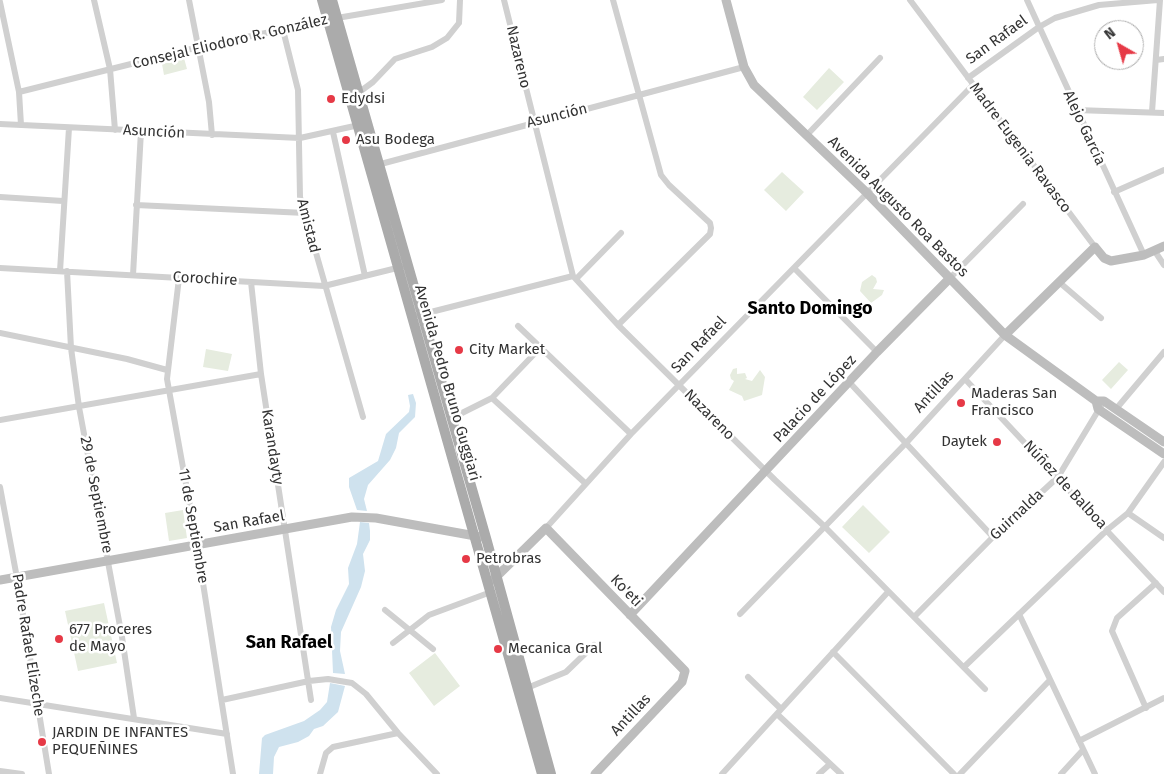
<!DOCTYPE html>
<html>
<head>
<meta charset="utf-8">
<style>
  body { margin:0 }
  #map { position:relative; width:1164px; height:774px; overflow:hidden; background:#fff; font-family:"Fira Sans",sans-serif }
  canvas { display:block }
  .north { position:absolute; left:1094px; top:20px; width:50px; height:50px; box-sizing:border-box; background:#fff; border:1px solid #adadad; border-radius:50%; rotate:322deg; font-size:14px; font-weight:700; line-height:20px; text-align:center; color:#333 }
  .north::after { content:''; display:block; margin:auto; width:18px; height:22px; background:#e63946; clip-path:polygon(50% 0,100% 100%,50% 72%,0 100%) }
</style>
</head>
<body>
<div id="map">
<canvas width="1164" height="774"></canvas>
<div class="north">N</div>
</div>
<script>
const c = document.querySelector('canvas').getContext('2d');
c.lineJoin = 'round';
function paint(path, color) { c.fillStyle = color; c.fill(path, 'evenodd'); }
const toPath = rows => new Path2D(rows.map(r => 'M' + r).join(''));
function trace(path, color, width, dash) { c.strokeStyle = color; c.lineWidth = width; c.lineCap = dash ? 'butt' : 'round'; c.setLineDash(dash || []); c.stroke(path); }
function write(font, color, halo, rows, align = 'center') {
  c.font = font + ' "Fira Sans",sans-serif'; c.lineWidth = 5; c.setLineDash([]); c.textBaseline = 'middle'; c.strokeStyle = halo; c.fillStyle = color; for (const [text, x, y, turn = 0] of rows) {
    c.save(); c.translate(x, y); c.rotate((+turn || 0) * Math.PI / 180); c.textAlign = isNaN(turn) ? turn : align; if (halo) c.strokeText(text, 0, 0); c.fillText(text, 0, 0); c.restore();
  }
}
const green = toPath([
  [184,58,187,69,164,75,162,64],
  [829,68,844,82,817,110,803,97],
  [782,172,804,192,786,211,764,190],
  [872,275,876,278,877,282,873,289,884,290,882,295,871,303,860,291,862,282],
  [206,349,232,354,228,371,203,367],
  [1119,362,1128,370,1111,389,1102,380],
  [737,368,737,374,745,373,747,378,745,379,752,381,760,370,765,377,762,395,744,401,742,396,729,390,734,381,731,379,730,375,733,369],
  [863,505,890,532,869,553,842,527],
  [183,510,187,538,169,541,165,513],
  [104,603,117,663,78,671,65,611],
  [435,653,460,686,434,706,409,673]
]);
const water = toPath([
  [413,394,416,403,415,417,399,433,396,448,390,460,368,485,364,499,367,511,357,510,349,487,349,478,378,461,386,434,409,412,410,406,408,395],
  [360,522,369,523,370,531,370,540,363,554,365,571,361,587,341,632,340,651,345,674,333,673,331,627,336,610,349,584,348,568,357,544],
  [330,683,345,686,338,712,323,726,314,729,309,736,298,742,279,747,274,757,273,774,259,774,262,738,265,735,304,721,320,710,327,702]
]);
const street = toPath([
  [94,0,110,69,115,130],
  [189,0,209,102,212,135],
  [504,0,573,276,618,325,775,480,824,526,985,689],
  [613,0,661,175,669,185,710,223,711,228,710,234,618,325],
  [910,0,1095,247],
  [1027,0,1144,255],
  [0,2,19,92,21,125],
  [283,30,298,90,300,197,363,417],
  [1156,60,1164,59],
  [968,78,1039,27,1055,18,1099,5,1158,0],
  [19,92,199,47,337,18,442,0],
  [358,93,373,82,395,59,432,47,447,38,459,23,460,0],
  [1076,110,1164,113],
  [1152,112,1160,0],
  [0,124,300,138,359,125],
  [333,132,365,276],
  [806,136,880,58],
  [377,165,744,67],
  [1114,192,1164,170],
  [0,197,63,201],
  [136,205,305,213],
  [1154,250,1164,265],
  [0,268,324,286,401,267],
  [794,268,877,352],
  [60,271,69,128],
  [67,271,71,348,79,407,122,637,134,718],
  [133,275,141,131],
  [179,278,167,379,197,545,233,774],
  [950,278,1023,204],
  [576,279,621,233],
  [251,282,261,374,311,700],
  [1059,282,1101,318],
  [419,315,573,276],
  [518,326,631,434],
  [0,333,127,359,167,370],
  [965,379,1164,592],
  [850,383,993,537],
  [492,398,585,483],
  [1116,409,1164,352],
  [450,419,492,398,540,348],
  [0,420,261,374],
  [0,487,17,578,49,774],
  [1128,513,1164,538],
  [546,528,631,434,973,85],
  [385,610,433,649],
  [740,614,907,442,1005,335],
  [1019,614,1095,774],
  [914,617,993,537,1058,477,1101,406],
  [393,643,429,615,491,592],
  [833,652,954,774],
  [964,667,1107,530,1128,513,1164,462],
  [748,677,781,709],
  [527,688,566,672,594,645],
  [0,698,227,734],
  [222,700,309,681,328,679,352,683,366,694,398,733,437,774],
  [1146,708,1112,631,1117,618,1156,583],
  [777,714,841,774],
  [1079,741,1164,698],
  [0,771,22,774],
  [320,774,326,753,333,747,398,733],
  [722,774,888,592],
  [819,774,830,764],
  [960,774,1049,681],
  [1061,774,1083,750]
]);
const secondary = toPath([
  [726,0,744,67,754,85,866,192,1005,335,1096,401,1104,401,1164,442],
  [1005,335,1095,247,1104,258,1111,261,1144,255,1164,246],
  [1096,401,1098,409,1164,454],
  [0,580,352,517,376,518,481,537],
  [493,580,546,528,685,671,682,682,595,774],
  [630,615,877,352,950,278]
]);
const primary = toPath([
  [322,0,542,774],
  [332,0,486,538,551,774]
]);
const markers = [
  [331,99,5,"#e63946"],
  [346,140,5,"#e63946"],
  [459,350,5,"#e63946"],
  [961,403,5,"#e63946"],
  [997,442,5,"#e63946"],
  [466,559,5,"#e63946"],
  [59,639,5,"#e63946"],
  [498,649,5,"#e63946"],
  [42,742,5,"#e63946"]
];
const streetNames = [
  ["San Rafael",997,40,-36],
  ["Consejal Eliodoro R. González",230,42,-13],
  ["Nazareno",518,57,77],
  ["Asunción",557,116,-14],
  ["Alejo García",1084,128,65],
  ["Asunción",154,132,3],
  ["Madre Eugenia Ravasco",1020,148,53],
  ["Avenida Augusto Roa Bastos",898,207,45],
  ["Amistad",308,226,76],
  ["Corochire",205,279,3],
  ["San Rafael",699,345,-46],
  ["Avenida Pedro Bruno Guggiari",447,383,74],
  ["Antillas",934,392,-47],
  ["Palacio de López",815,399,-47],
  ["Nazareno",709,415,45],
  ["Karandayty",272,447,81],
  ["Núñez de Balboa",1065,485,47],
  ["29 de Septiembre",96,495,79],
  ["Guirnalda",1017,515,-43],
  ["San Rafael",249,522,-10],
  ["11 de Septiembre",193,526,80],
  ["Ko'eti",626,591,46],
  ["Padre Rafael Elizeche",28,645,81],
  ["Antillas",631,715,-47]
];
const poiNames = [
  ["Edydsi",341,99],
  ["Asu Bodega",356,140],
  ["City Market",469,350],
  ["Maderas San",971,394],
  ["Francisco",971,411],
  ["Daytek",987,442,"right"],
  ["Petrobras",476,559],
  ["677 Proceres",69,630],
  ["de Mayo",69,647],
  ["Mecanica Gral",508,649],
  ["JARDIN DE INFANTES",52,733],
  ["PEQUEÑINES",52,750]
];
const quarterNames = [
  ["Santo Domingo",810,309],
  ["San Rafael",289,643]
];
paint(green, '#e6ecdf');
paint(water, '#cfe2ee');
trace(street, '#d0d0d0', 6);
trace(secondary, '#bdbdbd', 9);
trace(primary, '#ababab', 10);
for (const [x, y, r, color] of markers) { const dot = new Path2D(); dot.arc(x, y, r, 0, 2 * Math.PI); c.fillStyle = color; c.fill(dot); trace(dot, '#fff', 2); }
write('15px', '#333', '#fff', streetNames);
write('15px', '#333', '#fff', poiNames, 'left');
write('bold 18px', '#000', '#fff', quarterNames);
</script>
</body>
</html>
